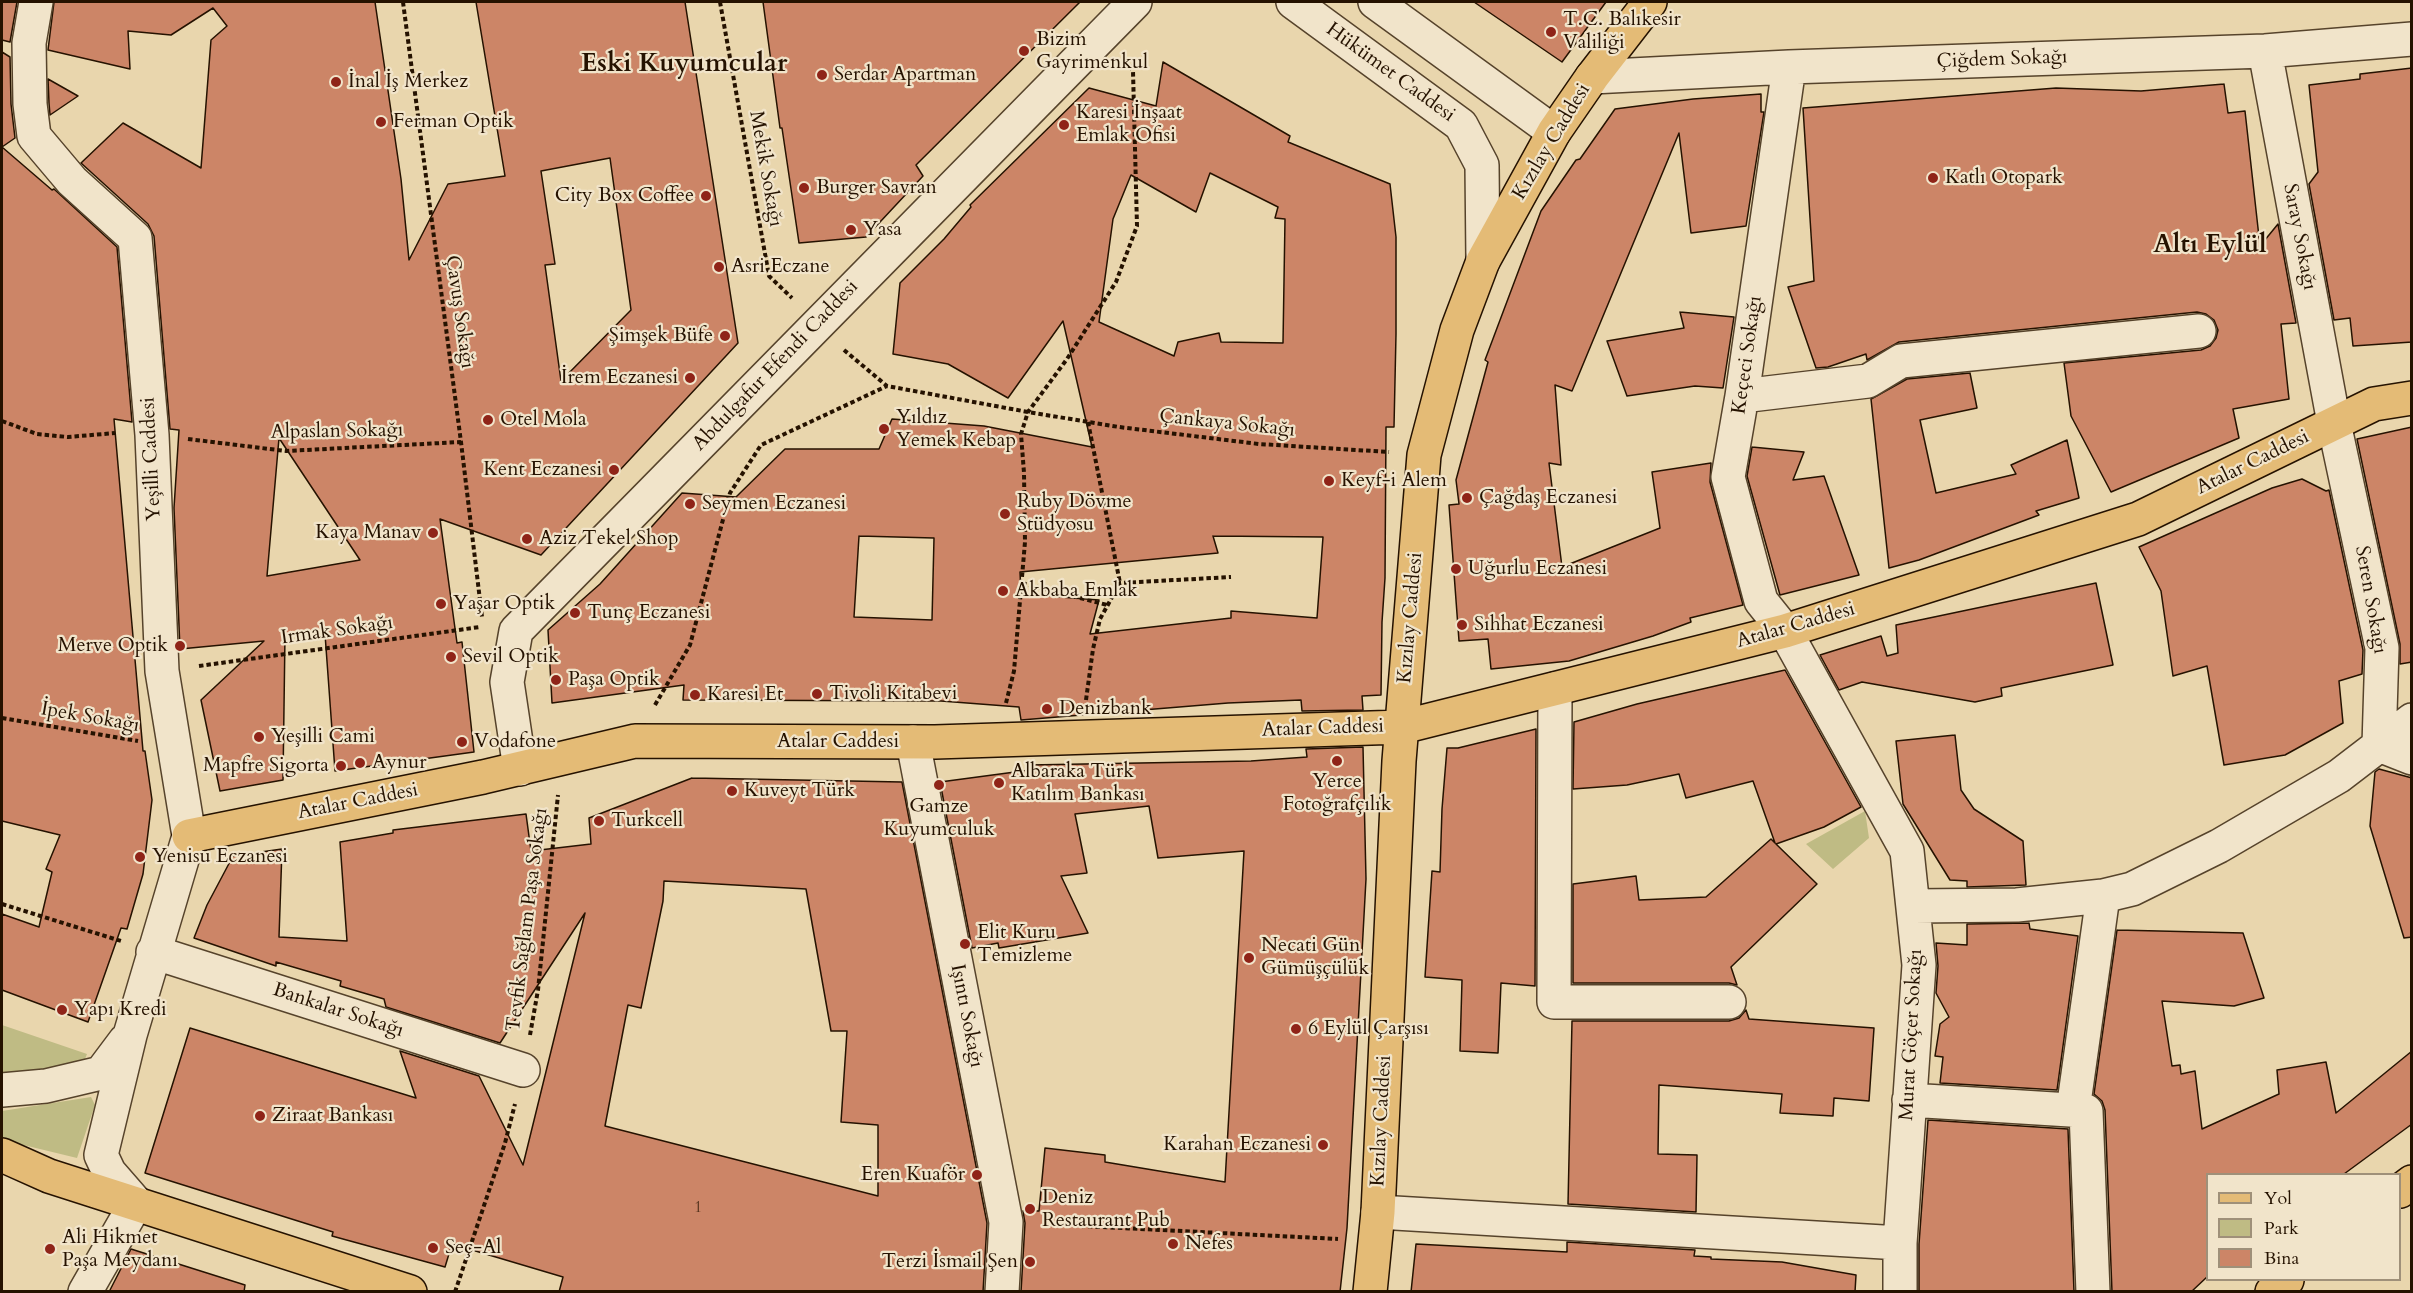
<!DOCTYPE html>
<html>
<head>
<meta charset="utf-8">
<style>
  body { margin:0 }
  #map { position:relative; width:2413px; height:1293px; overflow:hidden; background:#e9d6ad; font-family:Cardo,serif }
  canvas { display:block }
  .frame { position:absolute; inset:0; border:3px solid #251200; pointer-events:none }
  .legend { position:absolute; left:2206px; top:1173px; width:195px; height:108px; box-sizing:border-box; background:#f1e4ca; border:2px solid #9f9079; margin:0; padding:8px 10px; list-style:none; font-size:18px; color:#251200 }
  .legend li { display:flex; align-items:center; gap:12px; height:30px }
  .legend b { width:30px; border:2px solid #9f9079 }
</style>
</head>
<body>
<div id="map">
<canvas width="2413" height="1293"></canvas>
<div class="frame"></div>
<ul class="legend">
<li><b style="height:8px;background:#e4bb76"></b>Yol</li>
<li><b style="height:16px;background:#bfbb84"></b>Park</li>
<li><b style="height:16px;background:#cc8567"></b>Bina</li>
</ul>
</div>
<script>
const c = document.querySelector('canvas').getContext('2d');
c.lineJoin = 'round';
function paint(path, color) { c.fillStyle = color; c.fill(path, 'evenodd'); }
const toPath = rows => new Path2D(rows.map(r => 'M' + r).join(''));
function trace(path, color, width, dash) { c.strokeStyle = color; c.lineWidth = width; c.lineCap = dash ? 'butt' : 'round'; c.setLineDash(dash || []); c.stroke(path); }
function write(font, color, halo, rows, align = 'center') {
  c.font = font + ' Cardo,serif'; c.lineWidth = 4.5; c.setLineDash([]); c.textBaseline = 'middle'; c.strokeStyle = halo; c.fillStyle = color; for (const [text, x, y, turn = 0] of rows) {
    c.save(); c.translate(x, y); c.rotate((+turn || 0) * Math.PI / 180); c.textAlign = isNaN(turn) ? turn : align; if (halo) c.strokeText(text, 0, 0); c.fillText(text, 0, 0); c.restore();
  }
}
const green = toPath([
  [1865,811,1869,838,1833,869,1806,844],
  [2,1025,87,1054,85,1059,57,1068,2,1073],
  [91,1097,95,1105,77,1158,7,1141,2,1137,2,1111]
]);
const building = toPath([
  [2,2,17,2,10,42,2,40,2,2],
  [54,2,375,2,401,179,409,260,448,184,505,176,476,2,685,2,738,343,541,555,440,519,457,643,462,642,474,752,335,771,325,634,285,635,283,780,220,791,201,700,264,641,180,649,174,508,179,430,170,429,154,236,148,224,81,163,123,123,201,168,211,40,227,26,213,8,171,35,128,31,130,69,48,50,54,2],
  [610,158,631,310,561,381,545,265,555,264,541,171,610,158],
  [279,438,360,560,267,576,279,438],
  [763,2,1080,2,916,165,923,176,866,237,799,243,782,128,780,128,763,2],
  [1474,2,1606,2,1562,62,1474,2],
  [2,52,10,57,11,104,15,138,2,147,52,190,54,189,117,247,132,422,114,419,143,751,145,751,152,800,143,874,127,929,121,928,88,1022,2,990,2,914,39,927,52,872,46,869,60,835,2,821,2,52],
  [1163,62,1290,136,1288,142,1390,184,1396,237,1396,334,1394,427,1386,427,1385,578,1382,622,1381,695,1362,696,1363,710,1302,711,1301,700,1228,703,1021,720,1019,707,941,701,683,700,684,685,552,703,548,630,600,584,682,493,736,497,785,449,879,449,892,419,984,426,1092,447,1063,321,1008,398,948,364,893,354,900,283,944,239,971,207,970,205,1089,88,1156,106,1163,62],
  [1210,173,1278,207,1275,218,1285,219,1283,343,1221,342,1219,333,1178,342,1174,356,1099,322,1113,219,1131,175,1196,212,1210,173],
  [859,536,934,538,932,620,854,617,859,536],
  [1213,536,1323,537,1317,618,1231,611,1231,618,1090,634,1099,600,1021,594,1020,572,1218,553,1213,536],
  [2412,68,2412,342,2353,346,2350,318,2334,320,2309,184,2318,172,2309,85,2360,79,2360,74,2412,68],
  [48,79,78,96,50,115,49,103,48,79],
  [2224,84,2228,113,2245,111,2260,246,2278,224,2296,323,2281,324,2289,399,2233,409,2239,438,2111,492,2071,416,2064,363,2201,350,2210,346,2216,338,2218,330,2214,320,2206,314,2197,312,1899,342,1867,360,1866,354,1828,367,1816,368,1788,287,1814,281,1803,108,2056,88,2141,91,2224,84],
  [1761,94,1761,112,1764,112,1746,226,1691,233,1679,133,1572,391,1555,385,1561,465,1549,463,1562,567,1660,528,1652,472,1711,463,1710,482,1743,605,1690,618,1691,622,1653,636,1569,661,1491,669,1488,639,1459,641,1449,505,1459,504,1456,480,1488,362,1485,360,1541,211,1576,160,1580,159,1615,109,1693,99,1761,94],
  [1680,312,1734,317,1723,388,1695,386,1627,396,1607,341,1684,328,1680,312],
  [1970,373,1977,408,1920,420,1936,493,2016,474,2011,465,2067,440,2079,498,2036,511,2039,515,1919,560,1889,568,1871,399,1907,379,1970,373],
  [2412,427,2412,662,2400,664,2400,644,2357,439,2412,427],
  [1752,447,1804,452,1793,480,1824,476,1859,575,1780,595,1747,476,1752,447],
  [2302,479,2326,491,2329,490,2363,650,2362,674,2339,681,2343,723,2285,755,2224,765,2207,666,2173,676,2161,591,2139,547,2272,488,2302,479],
  [2096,583,2113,665,2001,688,2002,696,1975,702,1862,682,1839,690,1820,655,1881,636,1887,656,1898,653,1896,625,2096,583],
  [1785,670,1861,807,1824,827,1776,844,1817,884,1731,967,1737,985,1729,983,1573,983,1573,884,1636,876,1639,900,1706,897,1771,839,1775,843,1753,781,1686,798,1679,774,1627,785,1573,789,1574,722,1637,704,1785,670],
  [1536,729,1535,986,1501,983,1498,1053,1460,1051,1462,980,1425,977,1432,871,1440,872,1442,809,1447,748,1458,748,1536,729],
  [1955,735,1961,790,1974,809,2023,841,2026,885,1967,887,1967,881,1950,880,1903,804,1896,741,1955,735],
  [1363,747,1366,879,1347,1228,1340,1292,1021,1292,1025,1223,1023,1211,1039,1211,1045,1148,1105,1155,1105,1162,1225,1182,1244,851,1158,858,1149,806,1075,814,1087,873,1061,876,1088,933,999,948,998,943,972,948,940,782,1030,770,1029,765,1251,761,1307,757,1306,749,1363,747],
  [2379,769,2412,778,2412,937,2404,938,2370,826,2375,772,2379,769],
  [692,778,902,782,987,1223,983,1292,559,1292,563,1277,452,1244,445,1267,332,1236,333,1232,145,1173,190,1028,416,1098,400,1051,479,1076,523,1165,585,913,500,1043,386,1007,384,999,340,986,341,981,276,962,276,966,194,938,207,905,233,856,282,849,279,937,347,941,340,842,393,833,393,830,526,814,531,851,591,844,589,818,692,778],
  [664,881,806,889,831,1031,847,1031,841,1122,878,1125,878,1196,605,1126,628,1005,641,1008,663,901,664,881],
  [2029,923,2030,929,2078,936,2057,1090,1940,1083,1943,1057,1935,1056,1940,1024,1949,1017,1936,993,1938,966,1936,943,1967,945,1967,924,2029,923],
  [2117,930,2243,933,2264,998,2234,1006,2162,1001,2172,1066,2180,1065,2181,1074,2195,1071,2202,1129,2279,1094,2277,1070,2326,1062,2336,1113,2412,1051,2412,1124,2344,1174,2208,1174,2208,1276,2191,1292,2112,1292,2105,1110,2102,1101,2094,1094,2117,930],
  [1746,1010,1749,1019,1874,1028,1869,1101,1834,1098,1833,1116,1780,1113,1782,1094,1659,1085,1658,1154,1697,1155,1696,1212,1568,1204,1572,1021,1729,1021,1739,1018,1746,1010],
  [1928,1120,2068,1129,2074,1292,1919,1292,1919,1244,1928,1120],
  [1567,1242,1695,1250,1694,1256,1711,1257,1711,1259,1782,1262,1856,1275,1855,1292,1411,1292,1416,1244,1567,1252,1567,1242],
  [131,1249,245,1285,244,1292,109,1292,131,1249]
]);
const path = toPath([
  [403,2,461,442,482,617],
  [720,2,769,276,792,298],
  [844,350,887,386,1028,412,1119,427,1259,444,1389,452],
  [2,421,37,434,68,437,115,433],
  [1088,422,1120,583],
  [188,439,286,451,461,442],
  [1022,583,1107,605],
  [199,666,480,627],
  [1086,700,1093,649,1100,619,1120,583,1231,577],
  [1006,703,1014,671,1025,542,1024,473,1021,434,1028,412,1067,359,1116,282,1137,226,1133,71,1127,62],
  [655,705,690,645,730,493,761,445,887,386],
  [2,718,138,741],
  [2,904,121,941],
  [530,1035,538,990,558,795],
  [1043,1224,1338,1239],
  [455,1292,505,1143,515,1104]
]);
const minor = toPath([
  [36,2,29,43,30,104,34,136,72,181,135,238,152,435,162,671,189,836,130,1035,101,1155,109,1172,136,1203,85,1292],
  [1293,2,1461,125,1482,165,1483,261],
  [1375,2,1554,132],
  [2265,51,2334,423,2382,648,2379,745,2412,758],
  [1789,67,1742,396,1728,477,1761,601,1785,631,1907,851,1919,965,1900,1243,1900,1292],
  [1592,77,1789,67,2265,51,2412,39],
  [1742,396,1868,381,1901,361,2199,331],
  [1555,689,1554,1002,1729,1002],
  [913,742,1006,1222,1002,1292],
  [520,769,507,682,516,631,1135,2],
  [1914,906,2017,905,2103,896,2132,889,2219,846,2339,776,2412,720],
  [153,952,523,1070],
  [2,1090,46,1086,101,1073,125,1041],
  [1909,1100,2086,1111,2093,1292],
  [2073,1110,2103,896],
  [1378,1212,1900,1243]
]);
const major = toPath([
  [189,836,483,777,635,741,935,742,1402,727,1785,631,2138,519,2374,404,2412,398],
  [2,1155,49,1176,410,1292],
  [2400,1191,2412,1182],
  [1370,1292,1378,1212,1399,761,1424,455,1457,330,1483,261,1554,132,1592,77,1650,2],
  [2272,1292,2287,1280]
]);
const markers = [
  [1551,32,6,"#8f2418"],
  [1024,51,6,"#8f2418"],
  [822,75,6,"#8f2418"],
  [336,82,6,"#8f2418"],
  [381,122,6,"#8f2418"],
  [1064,125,6,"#8f2418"],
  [1933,178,6,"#8f2418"],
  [804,188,6,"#8f2418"],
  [706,196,6,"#8f2418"],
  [851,230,6,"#8f2418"],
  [719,267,6,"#8f2418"],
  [725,336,6,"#8f2418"],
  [690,378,6,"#8f2418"],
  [488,420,6,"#8f2418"],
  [884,429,6,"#8f2418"],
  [614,470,6,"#8f2418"],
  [1329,481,6,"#8f2418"],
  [1467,498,6,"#8f2418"],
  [690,504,6,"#8f2418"],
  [1005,514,6,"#8f2418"],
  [433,533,6,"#8f2418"],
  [527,539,6,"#8f2418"],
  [1456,569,6,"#8f2418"],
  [1003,591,6,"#8f2418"],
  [441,604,6,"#8f2418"],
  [575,613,6,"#8f2418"],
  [1462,625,6,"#8f2418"],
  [180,646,6,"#8f2418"],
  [451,657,6,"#8f2418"],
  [556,680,6,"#8f2418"],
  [817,694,6,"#8f2418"],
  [695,695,6,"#8f2418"],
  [1047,709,6,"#8f2418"],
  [259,737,6,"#8f2418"],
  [462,742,6,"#8f2418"],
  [1337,761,6,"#8f2418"],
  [360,763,6,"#8f2418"],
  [341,766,6,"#8f2418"],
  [999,783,6,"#8f2418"],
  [939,785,6,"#8f2418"],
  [732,791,6,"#8f2418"],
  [599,821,6,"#8f2418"],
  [140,857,6,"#8f2418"],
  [965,944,6,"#8f2418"],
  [1249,958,6,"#8f2418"],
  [62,1010,6,"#8f2418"],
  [1296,1029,6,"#8f2418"],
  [260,1116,6,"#8f2418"],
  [1323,1145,6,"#8f2418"],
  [977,1175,6,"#8f2418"],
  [1030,1209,6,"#8f2418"],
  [1173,1244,6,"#8f2418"],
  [433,1248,6,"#8f2418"],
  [50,1249,6,"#8f2418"],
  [1030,1262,6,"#8f2418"]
];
const numberNames = [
  ["1",698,1208]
];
const poiNames = [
  ["T.C. Balıkesir",1563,20],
  ["Valiliği",1563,43],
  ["Bizim",1036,40],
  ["Gayrimenkul",1036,63],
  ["Serdar Apartman",834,75],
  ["İnal İş Merkez",348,82],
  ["Karesi İnşaat",1076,113],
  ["Emlak Ofisi",1076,136],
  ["Ferman Optik",393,122],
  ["Katlı Otopark",1945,178],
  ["Burger Savran",816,188],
  ["City Box Coffee",694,196,"right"],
  ["Yasa",863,230],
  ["Asri Eczane",731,267],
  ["Şimşek Büfe",713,336,"right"],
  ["İrem Eczanesi",678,378,"right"],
  ["Yıldız",896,418],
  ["Yemek Kebap",896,441],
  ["Otel Mola",500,420],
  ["Kent Eczanesi",602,470,"right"],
  ["Keyf-i Alem",1341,481],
  ["Çağdaş Eczanesi",1479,498],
  ["Ruby Dövme",1017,502],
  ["Stüdyosu",1017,525],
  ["Seymen Eczanesi",702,504],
  ["Kaya Manav",421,533,"right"],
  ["Aziz Tekel Shop",539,539],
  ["Uğurlu Eczanesi",1468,569],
  ["Akbaba Emlak",1015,591],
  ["Yaşar Optik",453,604],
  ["Tunç Eczanesi",587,613],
  ["Sıhhat Eczanesi",1474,625],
  ["Merve Optik",168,646,"right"],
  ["Sevil Optik",463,657],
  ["Paşa Optik",568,680],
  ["Tivoli Kitabevi",829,694],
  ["Karesi Et",707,695],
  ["Denizbank",1059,709],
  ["Yeşilli Cami",271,737],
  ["Vodafone",474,742],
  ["Aynur",372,763],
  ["Mapfre Sigorta",329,766,"right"],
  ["Albaraka Türk",1011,772],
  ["Katılım Bankası",1011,795],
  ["Yerce",1337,782,"center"],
  ["Fotoğrafçılık",1337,805,"center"],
  ["Kuveyt Türk",744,791],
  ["Gamze",939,807,"center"],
  ["Kuyumculuk",939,830,"center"],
  ["Turkcell",611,821],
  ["Yenisu Eczanesi",152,857],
  ["Elit Kuru",977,933],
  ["Temizleme",977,956],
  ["Necati Gün",1261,946],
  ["Gümüşçülük",1261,969],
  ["Yapı Kredi",74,1010],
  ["6 Eylül Çarşısı",1308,1029],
  ["Ziraat Bankası",272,1116],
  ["Karahan Eczanesi",1311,1145,"right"],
  ["Eren Kuaför",965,1175,"right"],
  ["Deniz",1042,1198],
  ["Restaurant Pub",1042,1221],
  ["Ali Hikmet",62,1238],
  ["Paşa Meydanı",62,1261],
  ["Nefes",1185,1244],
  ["Seç-Al",445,1248],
  ["Terzi İsmail Şen",1018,1262,"right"]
];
const streetNames = [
  ["Çiğdem Sokağı",2002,60,-2],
  ["Hükümet Caddesi",1390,73,36],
  ["Kızılay Caddesi",1552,142,-59],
  ["Mekik Sokağı",765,169,80],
  ["Saray Sokağı",2299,237,79],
  ["Çavuş Sokağı",459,312,82],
  ["Keçeci Sokağı",1748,355,-82],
  ["Abdulgafur Efendi Caddesi",776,366,-46],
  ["Çankaya Sokağı",1227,424,6],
  ["Alpaslan Sokağı",337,432,-1],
  ["Yeşilli Caddesi",152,459,-93],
  ["Atalar Caddesi",2253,463,-26],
  ["Seren Sokağı",2370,600,80],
  ["Kızılay Caddesi",1411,618,-85],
  ["Atalar Caddesi",1796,626,-16],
  ["Irmak Sokağı",337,631,-8],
  ["İpek Sokağı",90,718,10],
  ["Atalar Caddesi",1323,729,-2],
  ["Atalar Caddesi",838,742],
  ["Atalar Caddesi",358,802,-11],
  ["Tevfik Sağlam Paşa Sokağı",528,920,-83],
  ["Bankalar Sokağı",338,1011,18],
  ["Işıntı Sokağı",966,1016,79],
  ["Murat Göçer Sokağı",1912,1035,-87],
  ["Kızılay Caddesi",1382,1121,-87]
];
const districtNames = [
  ["Eski Kuyumcular",684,65],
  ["Altı Eylül",2210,246]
];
paint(green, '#bfbb84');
paint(building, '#cc8567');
trace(building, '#251200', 1.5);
trace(minor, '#56432b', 36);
trace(major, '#251200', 36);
trace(path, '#251200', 4, [4.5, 3]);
trace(minor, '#f1e4ca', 33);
trace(major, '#e4bb76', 33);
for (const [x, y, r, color] of markers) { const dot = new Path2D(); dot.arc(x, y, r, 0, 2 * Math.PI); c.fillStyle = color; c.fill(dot); trace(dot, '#f1e4ca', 2); }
write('16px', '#4f2f1a', null, numberNames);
write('20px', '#251200', '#f1e4ca', poiNames, 'left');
write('20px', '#251200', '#f1e4ca', streetNames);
write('bold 26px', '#251200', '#f1e4ca', districtNames);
</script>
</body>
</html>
